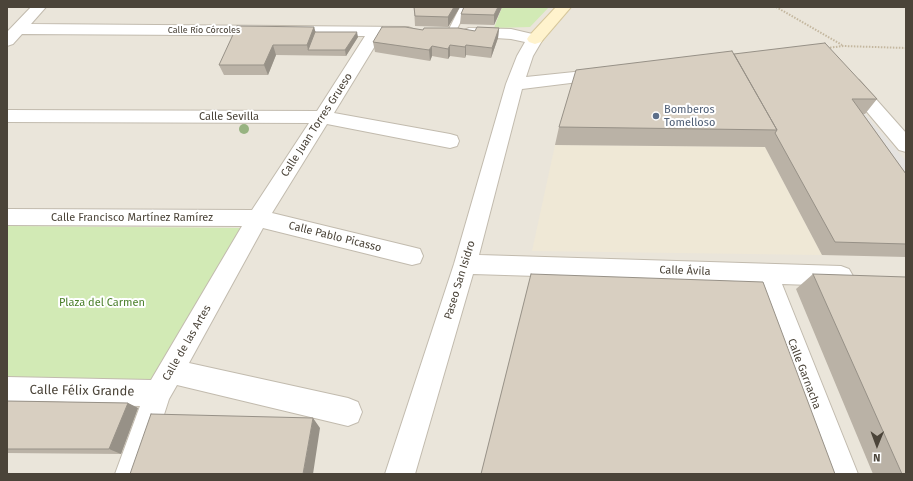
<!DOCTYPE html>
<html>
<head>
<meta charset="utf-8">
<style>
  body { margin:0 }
  #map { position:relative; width:913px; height:481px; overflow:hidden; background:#f6f3ec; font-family:"Fira Sans",sans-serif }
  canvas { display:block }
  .frame { position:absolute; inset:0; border:8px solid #4b4439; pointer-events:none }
  .north { position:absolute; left:857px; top:425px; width:40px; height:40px; -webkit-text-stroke:3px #fff; paint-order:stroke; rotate:181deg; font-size:11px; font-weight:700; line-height:16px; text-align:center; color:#4b4439 }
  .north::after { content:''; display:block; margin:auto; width:14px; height:18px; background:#4b4439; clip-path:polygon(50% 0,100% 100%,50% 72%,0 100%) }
</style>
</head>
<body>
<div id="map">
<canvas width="913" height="481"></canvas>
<div class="frame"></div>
<div class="north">N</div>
</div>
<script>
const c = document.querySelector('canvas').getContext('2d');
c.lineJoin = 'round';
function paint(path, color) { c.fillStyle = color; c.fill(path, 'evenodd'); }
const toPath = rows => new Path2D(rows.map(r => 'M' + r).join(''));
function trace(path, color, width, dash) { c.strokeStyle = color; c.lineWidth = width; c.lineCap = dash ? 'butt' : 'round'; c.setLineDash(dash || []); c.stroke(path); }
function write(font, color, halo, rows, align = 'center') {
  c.font = font + ' "Fira Sans",sans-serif'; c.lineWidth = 4; c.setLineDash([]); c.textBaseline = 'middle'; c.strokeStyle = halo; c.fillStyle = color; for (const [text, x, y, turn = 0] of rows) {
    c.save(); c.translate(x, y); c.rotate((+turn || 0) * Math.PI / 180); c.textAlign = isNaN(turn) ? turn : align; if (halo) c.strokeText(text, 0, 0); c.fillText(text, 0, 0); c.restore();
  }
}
const residential = toPath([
  [7,7,906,7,906,474,7,474]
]);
const education = toPath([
  [555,145,765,147,822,255,532,251]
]);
const green = toPath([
  [502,7,549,7,530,27,494,28],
  [7,226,241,228,152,380,7,377]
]);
const parking = toPath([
  [840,113,865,114,906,161,906,209]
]);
const path = toPath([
  [776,7,842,45],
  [827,48,843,46,906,48]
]);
const service = toPath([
  [460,7,468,7,454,35,448,35,447,33,460,7]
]);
const minor = toPath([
  [31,7,46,7,31,24,408,27,413,29,416,32,413,35,408,37,381,36,334,113,450,134,457,136,459,141,457,146,450,148,327,124,272,213,412,247,420,249,423,256,420,263,412,265,263,228,189,363,348,398,358,402,362,412,358,422,348,426,177,385,169,399,145,474,115,474,140,406,7,403,7,377,151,380,242,226,7,225,7,209,252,210,309,123,7,122,7,110,317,111,365,36,22,34,13,44,7,46,7,32,31,7],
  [469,28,511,29,541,36,543,39,533,56,526,77,603,69,609,70,611,74,609,78,603,79,522,89,479,255,841,266,849,269,853,276,849,283,841,286,782,284,858,474,828,474,758,283,473,274,415,474,385,474,454,264,506,84,517,56,525,42,511,39,464,36,461,33,464,30,469,28],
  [853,79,859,80,906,133,906,152,899,150,847,88,844,84,847,80,853,79]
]);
const secondary = toPath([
  [556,7,571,7,541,42,535,44,529,42,527,39,529,36,556,7]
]);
const trees = [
  [244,129]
];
const wall = toPath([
  [414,7,460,7,448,27,415,26],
  [464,7,502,7,494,25,460,24,461,14],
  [314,27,315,32,358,37,346,56,276,55,268,75,224,75,219,65],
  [499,28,498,38,491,58,466,55,465,58,450,56,448,59,432,56,430,61,375,52,373,42,423,30,475,31],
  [734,54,877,99,865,114,863,114,906,174,906,257,822,255,765,147,555,145,559,127],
  [813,274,906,474,873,474,796,289],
  [7,401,128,403,138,408,121,454,7,453]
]);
const shadedWall = toPath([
  [454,7,460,7,448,27,448,17],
  [498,7,502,7,494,25,494,15],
  [314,27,317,37,308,50,307,45],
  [499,28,498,38,491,58,492,48],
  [357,32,358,37,346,56,345,50],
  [273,45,276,55,268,75,264,65],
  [450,45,450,56,448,59,448,49],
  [466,45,466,55,465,58,465,47],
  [432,46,432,56,430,61,429,50],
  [128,403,138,408,121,454,109,449],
  [313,418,320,428,313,474,303,474]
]);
const building = toPath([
  [414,7,454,7,448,17,415,16,414,7],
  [464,7,498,7,494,15,461,14,464,7],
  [237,26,314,27,307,45,273,45,264,65,219,65,237,26],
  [382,27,405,27,423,30,424,28,458,28,475,31,477,27,499,28,492,48,466,45,465,47,450,45,448,49,432,46,429,50,373,42,382,27],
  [315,32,357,32,345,50,308,50,315,32],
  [825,43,877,99,852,99,906,174,906,244,835,242,775,133,777,130,734,54,825,43],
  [732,51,777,130,559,127,576,70,732,51],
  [531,274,763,282,835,474,481,474,531,274],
  [813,274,906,277,906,474,902,474,813,274],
  [7,401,128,403,109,449,7,449,7,401],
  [151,414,313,418,303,474,130,474,151,414]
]);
const markers = [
  [656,116,4,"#5c6f8a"]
];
const farStreetnames = [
  ["Calle Río Córcoles",204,30]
];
const serviceNames = [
  ["Bomberos",664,110],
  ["Tomelloso",664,123]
];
const streetNames = [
  ["Calle Sevilla",229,117],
  ["Calle Juan Torres Grueso",317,125,-57],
  ["Calle Francisco Martínez Ramírez",132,218],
  ["Calle Pablo Picasso",335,237,14],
  ["Calle Ávila",685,271,2],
  ["Paseo San Isidro",460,280,-73],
  ["Calle de las Artes",187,343,-60],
  ["Calle Garnacha",804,374,69]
];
const parkNames = [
  ["Plaza del Carmen",102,303]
];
const nearStreetnames = [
  ["Calle Félix Grande",82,391,1]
];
paint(residential, '#eae5da');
paint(education, '#efe8d6');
paint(green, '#d2eab5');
paint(parking, '#e5e3e0');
trace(service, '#c2bbae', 2);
trace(minor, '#c2bbae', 2);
trace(secondary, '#d6c79b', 2);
trace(path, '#c4b79f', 2, [1.5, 1.5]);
paint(service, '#fff');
paint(minor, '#fff');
paint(secondary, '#fff3cd');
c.fillStyle = '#97b381';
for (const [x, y] of trees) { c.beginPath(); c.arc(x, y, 5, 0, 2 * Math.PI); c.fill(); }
paint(wall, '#bab2a6');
paint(shadedWall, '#979187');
paint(building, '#d8cfc1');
trace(building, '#979187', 1);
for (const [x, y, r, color] of markers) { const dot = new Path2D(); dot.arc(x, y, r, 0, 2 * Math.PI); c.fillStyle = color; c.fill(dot); trace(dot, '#fff', 1.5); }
write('9px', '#4b4439', '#fff', farStreetnames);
write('11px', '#4e5e75', '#fff', serviceNames, 'left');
write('11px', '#4b4439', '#fff', streetNames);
write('11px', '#4a7f2a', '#fff', parkNames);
write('13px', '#4b4439', '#fff', nearStreetnames);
</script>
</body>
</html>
